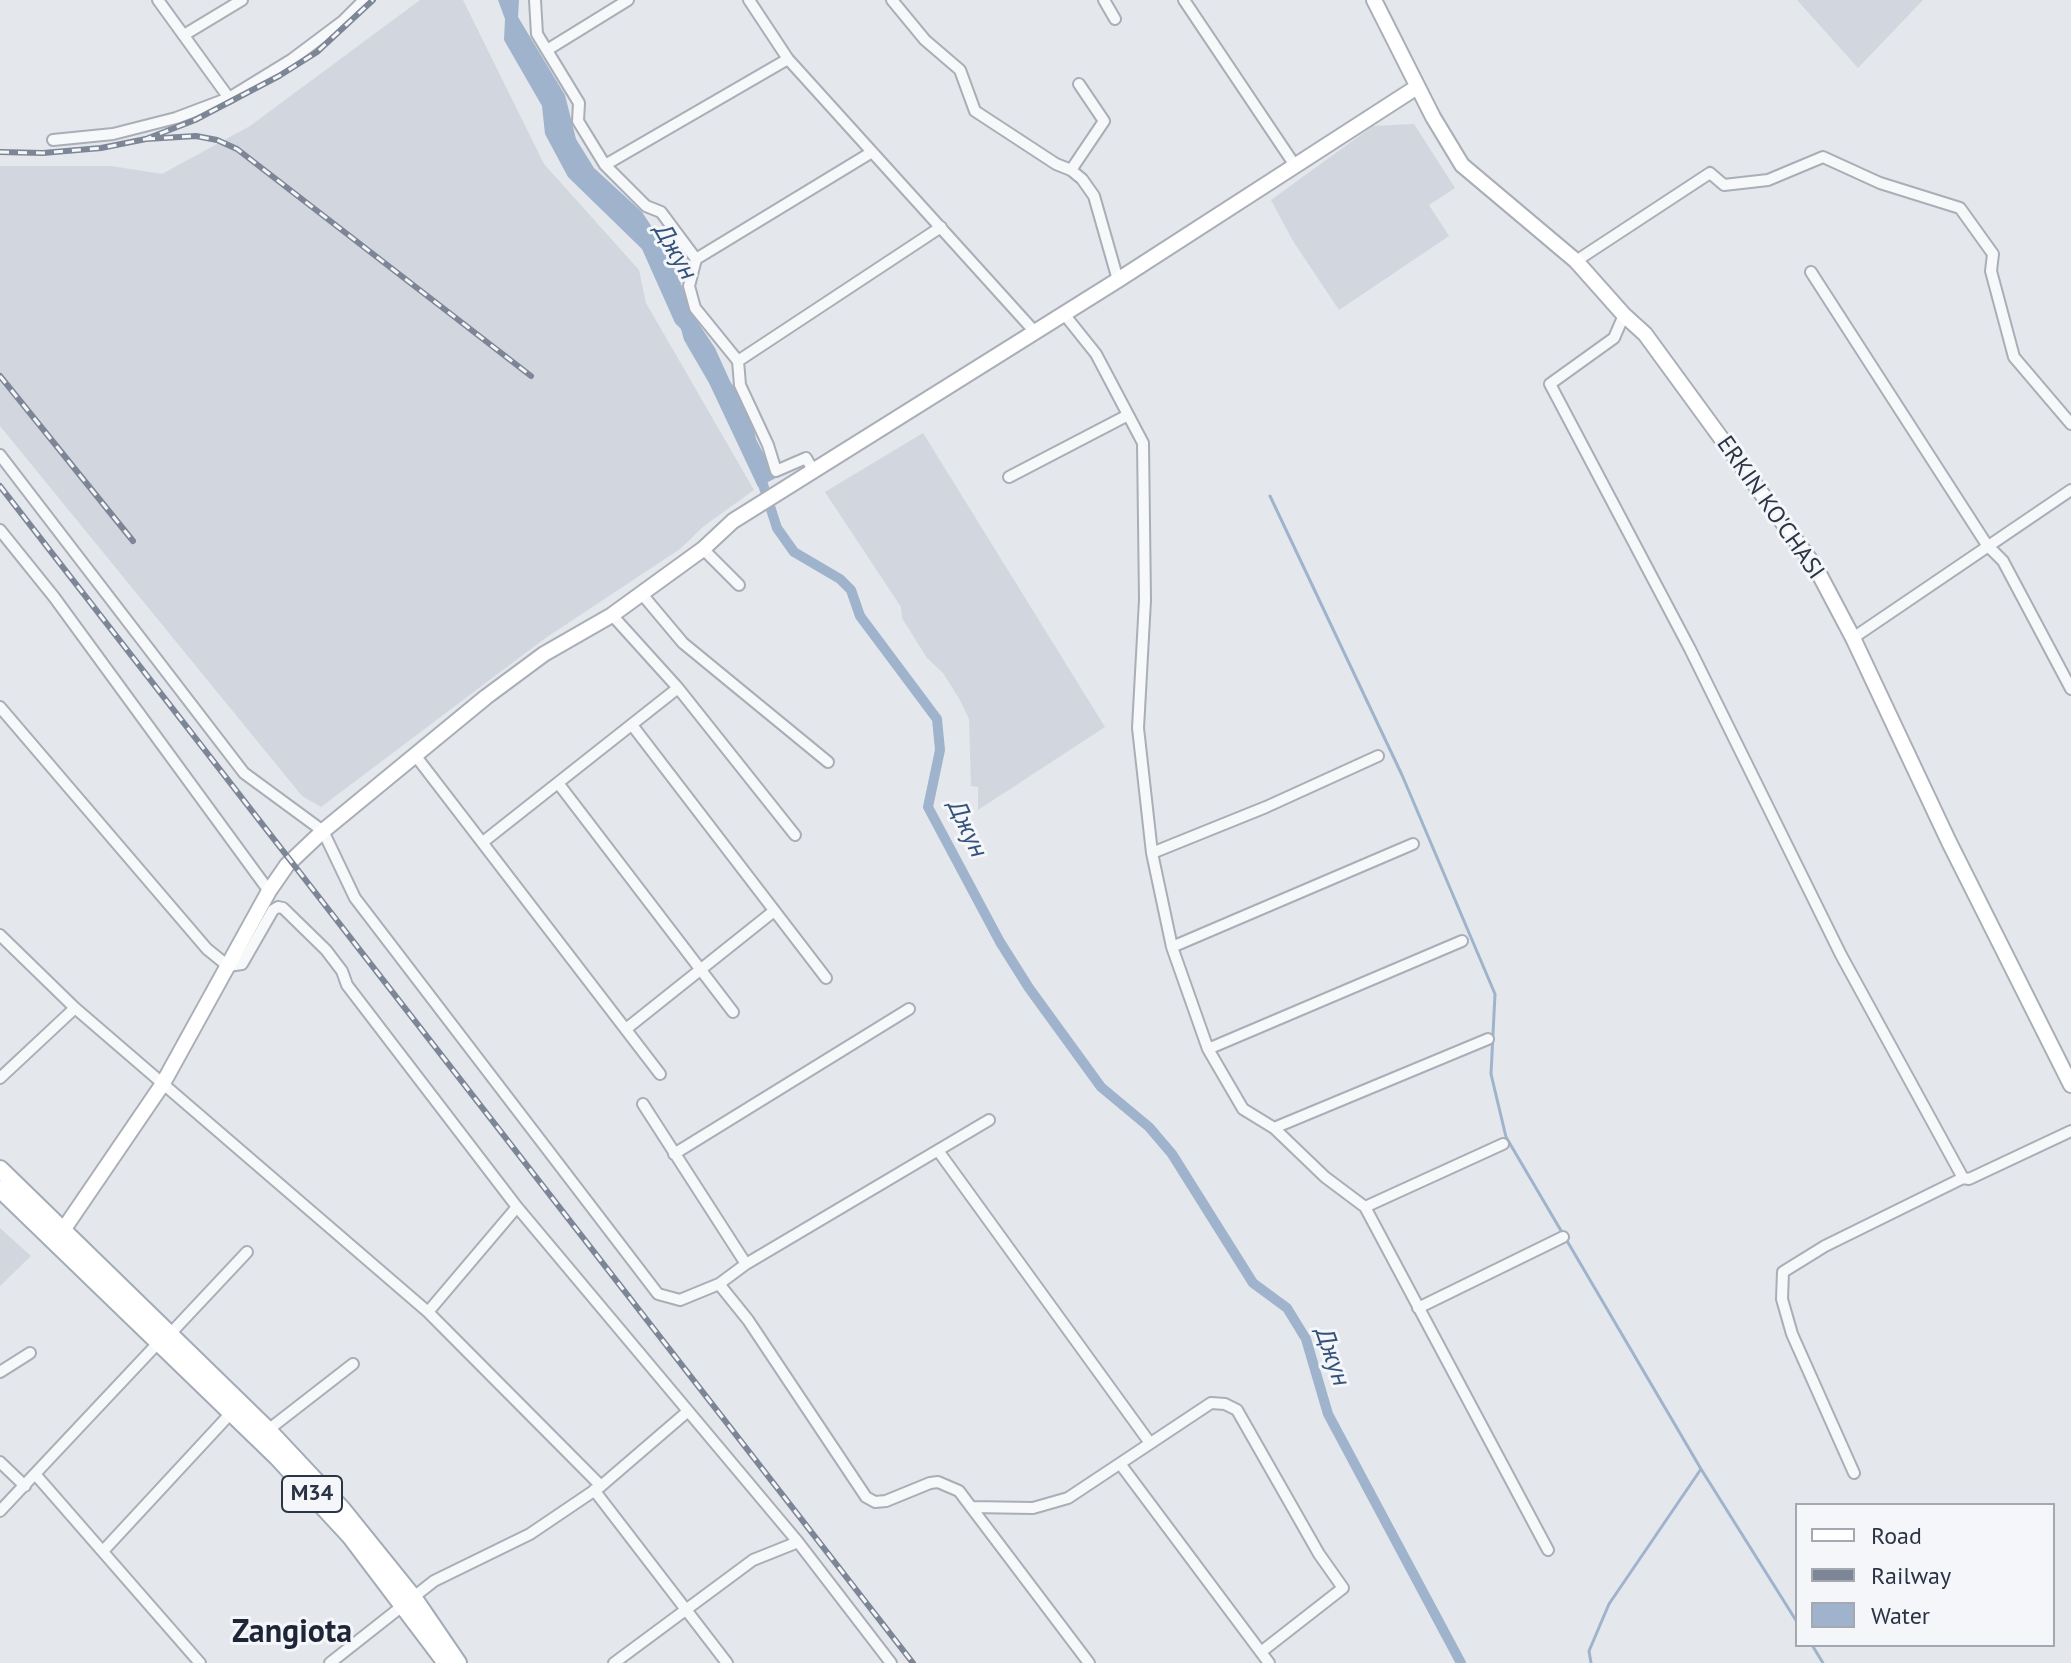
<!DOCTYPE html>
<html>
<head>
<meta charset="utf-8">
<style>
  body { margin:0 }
  #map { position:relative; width:2071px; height:1663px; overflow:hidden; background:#e4e7ec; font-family:"PT Sans",sans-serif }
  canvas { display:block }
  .legend { position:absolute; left:1795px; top:1503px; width:260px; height:144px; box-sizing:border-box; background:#f4f6f9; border:2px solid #a4a8b1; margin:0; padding:10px 14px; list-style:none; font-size:24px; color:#2b3445 }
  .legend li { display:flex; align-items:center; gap:16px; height:40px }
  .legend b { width:40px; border:2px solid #a4a8b1 }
</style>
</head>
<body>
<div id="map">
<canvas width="2071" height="1663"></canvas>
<ul class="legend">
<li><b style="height:10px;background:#fff"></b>Road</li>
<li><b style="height:10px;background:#7d8696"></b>Railway</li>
<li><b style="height:22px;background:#9fb4cc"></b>Water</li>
</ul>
</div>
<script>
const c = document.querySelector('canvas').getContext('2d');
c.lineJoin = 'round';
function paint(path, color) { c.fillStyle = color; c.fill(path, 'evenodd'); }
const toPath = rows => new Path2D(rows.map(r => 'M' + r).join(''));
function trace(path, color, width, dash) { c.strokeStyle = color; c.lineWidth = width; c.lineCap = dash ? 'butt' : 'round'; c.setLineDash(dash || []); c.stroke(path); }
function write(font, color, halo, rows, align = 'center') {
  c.font = font + ' "PT Sans",sans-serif'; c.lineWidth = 6; c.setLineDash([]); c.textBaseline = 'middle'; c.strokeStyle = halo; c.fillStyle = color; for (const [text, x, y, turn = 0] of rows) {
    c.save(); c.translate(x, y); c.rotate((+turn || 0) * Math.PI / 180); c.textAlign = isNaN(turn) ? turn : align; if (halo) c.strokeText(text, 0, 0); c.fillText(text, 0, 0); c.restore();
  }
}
const built = toPath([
  [420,0,463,0,544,164,639,270,646,303,754,490,704,526,680,549,544,639,321,807,302,796,0,426,0,166,111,166,162,174,250,126],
  [1797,0,1923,0,1858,68],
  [1414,124,1455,188,1429,205,1449,236,1339,310,1293,241,1271,200,1373,126],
  [923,433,1105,727,978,810,978,787,971,786,969,719,960,700,943,673,927,658,902,618,901,607,825,492],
  [0,1228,31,1256,0,1286]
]);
const water = toPath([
  [498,0,519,0,518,17,565,95,576,139,594,168,642,212,671,256,691,312,715,348,730,381,750,412,756,439,776,478,758,487,709,383,684,340,681,329,675,323,642,249,568,177,545,134,542,106,504,40,505,19]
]);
const stream = toPath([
  [1270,496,1402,775,1495,994,1491,1074,1506,1137,1701,1469,1797,1622],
  [1812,1645,1823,1663],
  [1591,1663,1589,1651,1609,1604,1701,1469]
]);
const canal = toPath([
  [759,472,777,528,794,552,840,579,851,590,860,616,937,719,940,750,928,807,1000,942,1029,988,1101,1087,1149,1127,1172,1154,1253,1283,1287,1308,1306,1339,1328,1414,1461,1663]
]);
const street = toPath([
  [158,0,229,98],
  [535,0,537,34,579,103,578,121,605,165,646,206,661,212,696,259],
  [749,0,788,59,1035,332],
  [892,0,925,40,960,70,975,111,1056,164,1071,170,1082,179,1094,196,1118,280],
  [1104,0,1115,19],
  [1184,0,1294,164],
  [184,35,242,0],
  [547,50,628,0],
  [53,140,113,134,176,118,229,98,291,60,343,21,364,0],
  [605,165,788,59],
  [1071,170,1104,121,1079,84],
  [1576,261,1710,173,1724,185,1768,180,1823,157,1880,183,1960,208,1993,254,1991,271,2014,357,2071,424],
  [1811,272,1987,545,2003,561,2071,689],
  [1064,314,1096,354,1143,443,1145,600,1138,728,1152,853,1172,947,1208,1049,1243,1109,1274,1128,1325,1177,1365,1207,1548,1550],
  [1624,315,1614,338,1550,384,1690,649,1841,955,1963,1178],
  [738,361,941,227],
  [0,455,244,773,323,831,355,898,658,1294,680,1300,719,1284,746,1264,989,1120],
  [813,470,806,458,776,471,768,445,740,385,738,361,695,308,689,286,696,259,872,152],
  [1009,477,1128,415],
  [0,530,54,597,269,891],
  [703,549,739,585],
  [641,593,683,643,828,762],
  [612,615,678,688,795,835],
  [1853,638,2071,490],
  [0,707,207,949,228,966,242,964,273,910,278,907,283,908,326,950,342,971,347,985,517,1207,798,1542,891,1663],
  [632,725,826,978],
  [415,755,660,1074],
  [558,783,733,1012],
  [483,842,678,688],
  [1152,853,1266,807,1378,756],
  [0,935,75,1008,428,1312,601,1486],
  [1172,947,1413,844],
  [626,1029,774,911],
  [1208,1049,1462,941],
  [0,1078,75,1008],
  [643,1104,746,1264],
  [1274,1128,1488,1039],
  [939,1152,1150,1443],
  [674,1154,909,1009],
  [1365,1207,1503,1144],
  [719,1284,748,1320,866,1497,875,1502,886,1501,930,1483,938,1482,959,1491,971,1507,1033,1508,1068,1498,1211,1403,1225,1404,1237,1410,1319,1554,1343,1588,1261,1652],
  [1418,1308,1563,1237],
  [428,1312,517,1207],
  [170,1334,247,1252],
  [0,1372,30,1353],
  [268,1430,353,1364],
  [0,1462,25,1486],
  [1121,1465,1269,1663],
  [1854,1473,1792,1334,1782,1299,1783,1272,1825,1246,1963,1178,1969,1179,2071,1131],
  [35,1474,200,1663],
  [594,1490,727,1663],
  [971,1507,1089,1663],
  [0,1511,159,1342],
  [104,1550,231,1413],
  [330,1663,434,1581,530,1534,601,1486,687,1412],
  [614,1663,753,1560,798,1542]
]);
const secondary = toPath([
  [1374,0,1433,117,1462,165,1576,261,1624,315,1645,334,1816,568,1853,638,1949,842,2071,1085],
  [57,1239,162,1085,269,891,287,865,323,831,486,697,544,654,612,615,703,549,733,521,1118,280,1417,87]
]);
const primary = toPath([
  [0,1169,268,1430,342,1509,413,1597,458,1663],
  [0,1189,277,1457,350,1536,446,1663]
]);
const rail = toPath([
  [146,139,196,136,217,140,237,149,531,376],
  [0,152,43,153,101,148,146,139,195,120,279,76,317,52,373,0],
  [0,376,133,541],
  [0,486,913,1663]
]);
const shields = [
  [312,1494,60]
];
const shieldNames = [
  ["M34",312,1494]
];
const streetNames = [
  ["ERKIN KO'CHASI",1770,508,55]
];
const waterNames = [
  ["Джун",675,252,60],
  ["Джун",967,829,65],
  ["Джун",1332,1357,71]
];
const districtNames = [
  ["Zangiota",292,1633]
];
paint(built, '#d2d6de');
paint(water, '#9fb4cc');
trace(stream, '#9fb4cc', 3);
trace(canal, '#9fb4cc', 10);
trace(street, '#a9aeb7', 14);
trace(secondary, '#a9aeb7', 18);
trace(primary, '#a3abb8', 20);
trace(street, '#f7f8fa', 10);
trace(secondary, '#fff', 14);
trace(primary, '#fff', 16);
trace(rail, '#7d8696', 6);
trace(rail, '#f4f6f9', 3, [9]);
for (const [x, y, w] of shields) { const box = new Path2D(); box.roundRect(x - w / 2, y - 18, w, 36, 6); c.fillStyle = '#f4f6f9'; c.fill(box); trace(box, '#2b3445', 2); }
write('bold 22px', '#2b3445', null, shieldNames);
write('24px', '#2b3445', '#f4f6f9', streetNames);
write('italic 26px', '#34527a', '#f4f6f9', waterNames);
write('bold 32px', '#1d2536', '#f4f6f9', districtNames);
</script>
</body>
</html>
